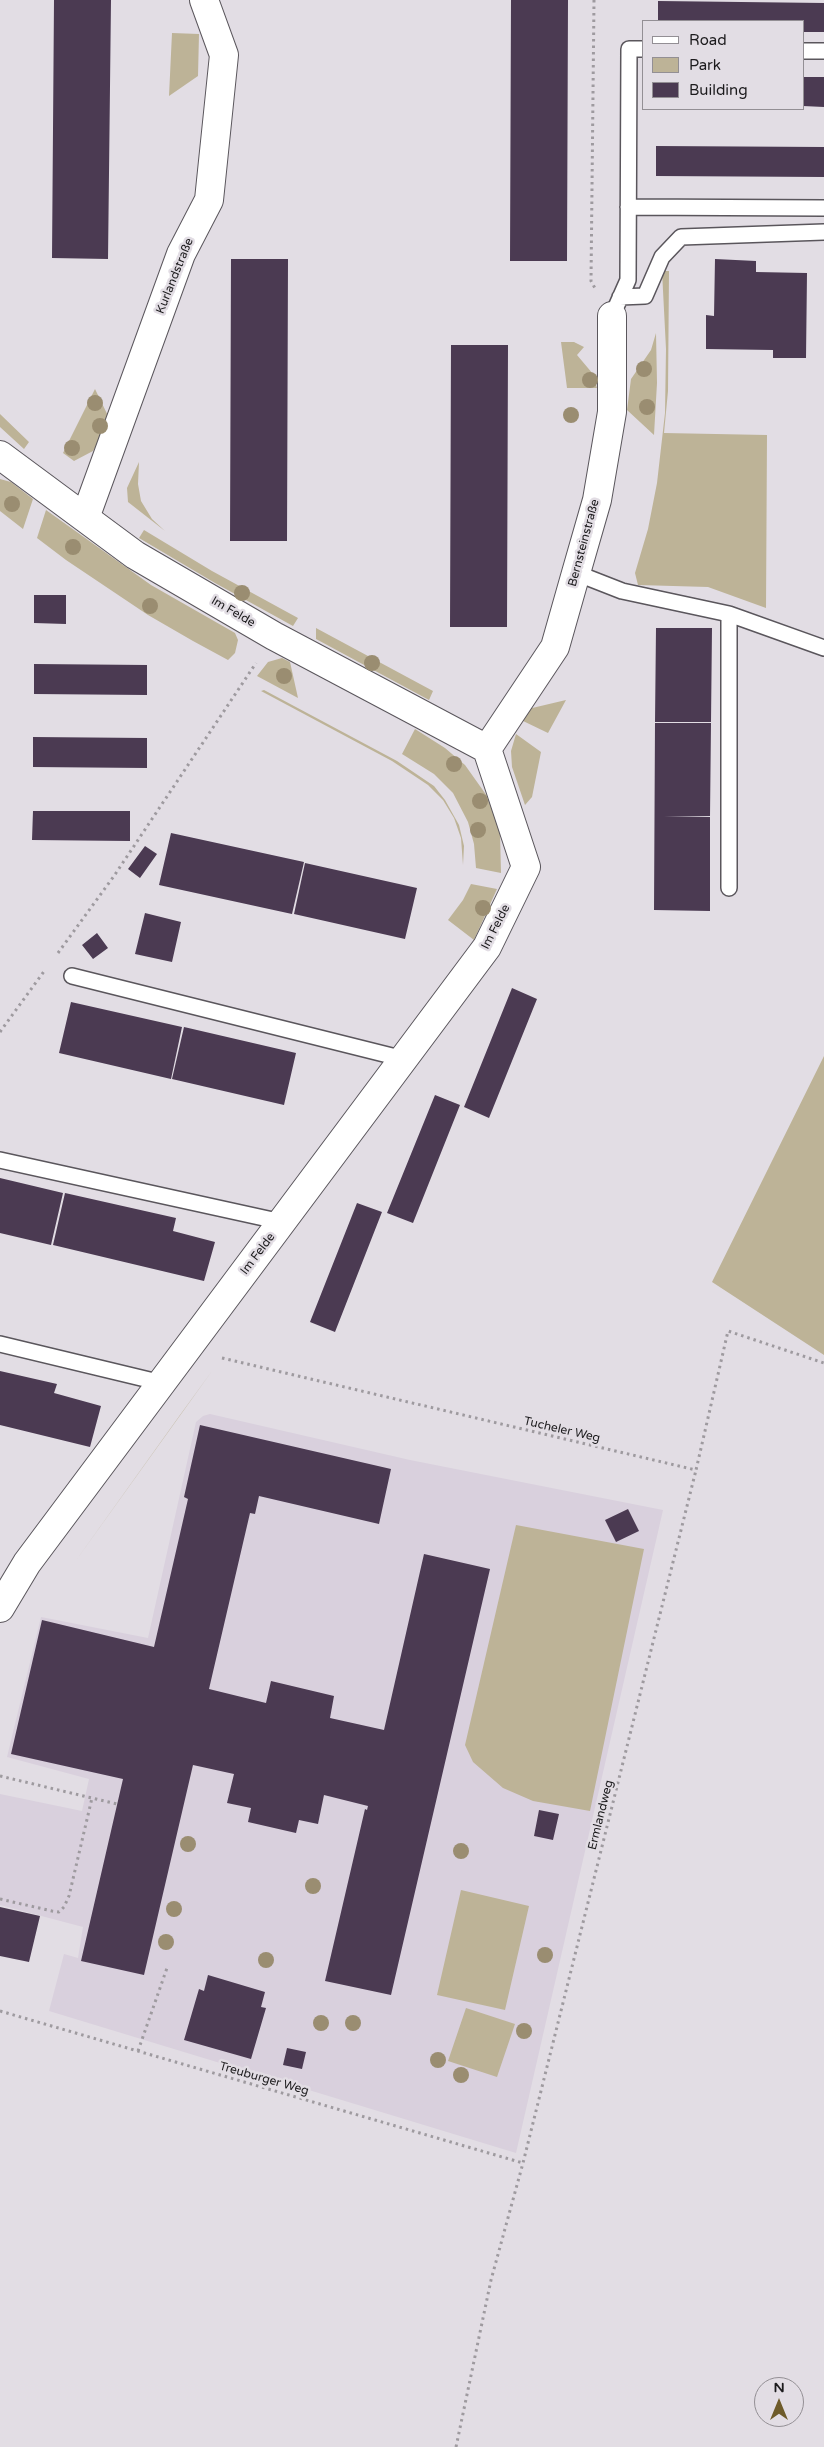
<!DOCTYPE html>
<html>
<head>
<meta charset="utf-8">
<style>
  body { margin:0 }
  #map { position:relative; width:824px; height:2447px; overflow:hidden; background:#e2dde4; font-family:"Varela Round",sans-serif }
  canvas { display:block }
  .legend { position:absolute; left:642px; top:20px; width:162px; height:90px; box-sizing:border-box; background:#e2dde4; border:1px solid #938f94; margin:0; padding:6px 9px; list-style:none; font-size:15px; color:#1c1b1d }
  .legend li { display:flex; align-items:center; gap:10px; height:25px }
  .legend b { width:25px; border:1px solid #938f94 }
  .north { position:absolute; left:754px; top:2377px; width:50px; height:50px; box-sizing:border-box; background:#e2dde4; border:1px solid #938f94; border-radius:50%; rotate:0deg; font-size:14px; font-weight:700; line-height:20px; text-align:center; color:#1c1b1d }
  .north::after { content:''; display:block; margin:auto; width:18px; height:22px; background:#6e5b2a; clip-path:polygon(50% 0,100% 100%,50% 72%,0 100%) }
</style>
</head>
<body>
<div id="map">
<canvas width="824" height="2447"></canvas>
<ul class="legend">
<li><b style="height:6px;background:#fff"></b>Road</li>
<li><b style="height:14px;background:#bdb397"></b>Park</li>
<li><b style="height:14px;background:#4b3a52"></b>Building</li>
</ul>
<div class="north">N</div>
</div>
<script>
const c = document.querySelector('canvas').getContext('2d');
c.lineJoin = 'round';
function paint(path, color) { c.fillStyle = color; c.fill(path, 'evenodd'); }
const toPath = rows => new Path2D(rows.map(r => 'M' + r).join(''));
function trace(path, color, width, dash) { c.strokeStyle = color; c.lineWidth = width; c.lineCap = dash ? 'butt' : 'round'; c.setLineDash(dash || []); c.stroke(path); }
function write(font, color, halo, rows, align = 'center') {
  c.font = font + ' "Varela Round",sans-serif'; c.lineWidth = 5; c.setLineDash([]); c.textBaseline = 'middle'; c.strokeStyle = halo; c.fillStyle = color; for (const [text, x, y, turn = 0] of rows) {
    c.save(); c.translate(x, y); c.rotate((+turn || 0) * Math.PI / 180); c.textAlign = isNaN(turn) ? turn : align; if (halo) c.strokeText(text, 0, 0); c.fillText(text, 0, 0); c.restore();
  }
}
const built = toPath([
  [210,1414,410,1460,663,1510,516,2153,49,2011,64,1954,78,1958,83,1927,0,1905,0,1794,82,1811,89,1779,7,1757,41,1617,148,1638,196,1422,203,1416]
]);
const green = toPath([
  [172,33,199,34,198,76,169,96],
  [662,271,669,271,668,391,664,433,767,435,766,608,708,587,638,585,635,573,648,529,657,483,665,413,666,349],
  [656,333,657,383,654,435,627,410,631,379,651,350],
  [561,342,574,342,584,347,577,355,593,374,597,388,567,388],
  [95,389,111,422,93,451,74,461,63,453],
  [0,414,29,442,24,449,0,427],
  [139,462,138,484,141,501,152,519,165,531,128,502,127,488],
  [0,479,11,482,33,499,23,529,0,511],
  [46,510,151,585,235,633,238,640,235,653,228,660,193,641,148,615,66,560,37,538],
  [144,530,212,571,298,618,293,626,215,583,139,538],
  [316,628,433,691,429,700,316,639],
  [282,658,290,662,298,698,257,676,268,662],
  [264,690,397,761,434,786,445,800,459,825,464,846,463,865,461,838,454,818,443,800,428,785,392,761,261,691],
  [566,700,548,733,521,720,528,709],
  [415,729,445,748,465,765,487,796,500,832,501,873,476,868,474,844,468,822,453,793,434,774,402,754],
  [516,734,541,752,532,797,525,805,512,767,511,751],
  [471,884,497,889,474,940,448,920,463,900],
  [824,1056,824,1355,712,1282],
  [212,1371,72,1566,180,1415],
  [516,1525,644,1549,590,1811,533,1801,503,1788,473,1762,465,1745],
  [461,1890,529,1906,505,2010,437,1995],
  [466,2008,515,2024,497,2077,448,2061]
]);
const building = toPath([
  [54,0,111,0,108,259,52,258],
  [511,0,568,0,567,261,510,261],
  [658,1,824,3,824,32,803,32,803,21,658,21],
  [803,77,824,77,824,107,803,106],
  [656,146,824,147,824,177,656,176],
  [231,259,288,259,287,541,230,541],
  [715,259,756,261,756,272,807,273,806,358,773,358,773,350,706,349,706,315,714,316],
  [451,345,508,345,507,627,450,627],
  [34,595,66,595,66,624,34,623],
  [656,628,712,628,711,722,655,722],
  [34,664,147,665,147,695,34,694],
  [655,723,711,723,710,816,664,816,710,817,710,911,654,910],
  [33,737,147,738,147,768,33,767],
  [33,811,130,811,130,841,32,840],
  [171,833,304,862,292,914,159,885],
  [145,846,157,854,140,878,128,869],
  [305,863,417,888,405,939,294,914],
  [145,913,181,922,172,962,135,954],
  [97,933,108,948,93,959,82,945],
  [512,988,537,999,489,1118,464,1107],
  [71,1002,182,1027,171,1079,59,1053],
  [184,1027,296,1053,284,1105,172,1079],
  [435,1095,460,1105,413,1223,387,1213],
  [0,1178,63,1193,51,1245,0,1233],
  [65,1193,176,1218,173,1231,215,1242,204,1281,53,1245],
  [357,1203,382,1212,335,1332,310,1322],
  [0,1371,57,1384,54,1393,101,1406,90,1447,0,1425],
  [200,1425,391,1469,379,1524,259,1496,255,1514,250,1513,209,1689,266,1703,271,1681,334,1696,330,1718,384,1730,424,1554,490,1569,391,1995,325,1981,365,1809,367,1810,368,1806,324,1795,318,1824,299,1820,296,1833,248,1822,251,1808,227,1803,234,1774,193,1765,144,1975,81,1961,123,1779,11,1754,42,1620,154,1647,188,1499,184,1497],
  [628,1509,639,1531,616,1542,605,1520],
  [539,1810,559,1814,553,1840,534,1836],
  [0,1907,40,1916,29,1962,0,1956],
  [208,1975,265,1992,261,2007,266,2008,251,2059,184,2040,199,1989,204,1991],
  [287,2048,306,2052,302,2069,283,2065]
]);
const path = toPath([
  [594,0,591,281,596,290],
  [58,953,114,876,256,663],
  [0,1032,45,970],
  [222,1358,696,1470,728,1331,824,1363],
  [0,1776,117,1804],
  [0,1899,52,1911,59,1912,64,1907,69,1896,92,1798],
  [0,2011,523,2163],
  [138,2051,167,1968],
  [456,2447,491,2280,523,2163,696,1470]
]);
const lane = toPath([
  [803,51,824,51],
  [628,207,824,208],
  [620,297,645,296,662,257,681,237,824,232],
  [612,316,628,280,629,49,643,49],
  [576,573,622,591,729,614,729,888],
  [729,614,824,648],
  [72,976,404,1059],
  [0,1160,282,1222],
  [0,1344,162,1383]
]);
const street = toPath([
  [0,455,135,555,274,636,487,749,526,867,487,947,27,1563,0,1608],
  [85,518,181,254,209,200,224,55,204,0],
  [487,749,555,647,576,573,597,500,612,412,612,316]
]);
const trees = [
  [644,369],
  [590,380],
  [95,403],
  [647,407],
  [571,415],
  [100,426],
  [72,448],
  [12,504],
  [73,547],
  [242,593],
  [150,606],
  [372,663],
  [284,676],
  [454,764],
  [480,801],
  [478,830],
  [483,908],
  [188,1844],
  [461,1851],
  [313,1886],
  [174,1909],
  [166,1942],
  [545,1955],
  [266,1960],
  [321,2023],
  [353,2023],
  [524,2031],
  [438,2060],
  [461,2075]
];
const streetNames = [
  ["Kurlandstraße",175,276,-68],
  ["Bernsteinstraße",584,543,-75],
  ["Im Felde",233,612,30],
  ["Im Felde",496,927,-63],
  ["Im Felde",258,1254,-53],
  ["Tucheler Weg",562,1430,13],
  ["Ermlandweg",601,1815,-76],
  ["Treuburger Weg",264,2079,16]
];
paint(built, '#d9d0dd');
paint(green, '#bdb397');
paint(building, '#4b3a52');
trace(lane, '#5a565c', 18);
trace(street, '#5a565c', 30);
trace(path, '#9e9a9f', 3, [2.5, 4]);
trace(lane, '#fff', 15);
trace(street, '#fff', 28);
c.fillStyle = '#9a8d71';
for (const [x, y] of trees) { c.beginPath(); c.arc(x, y, 8, 0, 2 * Math.PI); c.fill(); }
write('12px', '#1c1b1d', '#e2dde4', streetNames);
</script>
</body>
</html>
